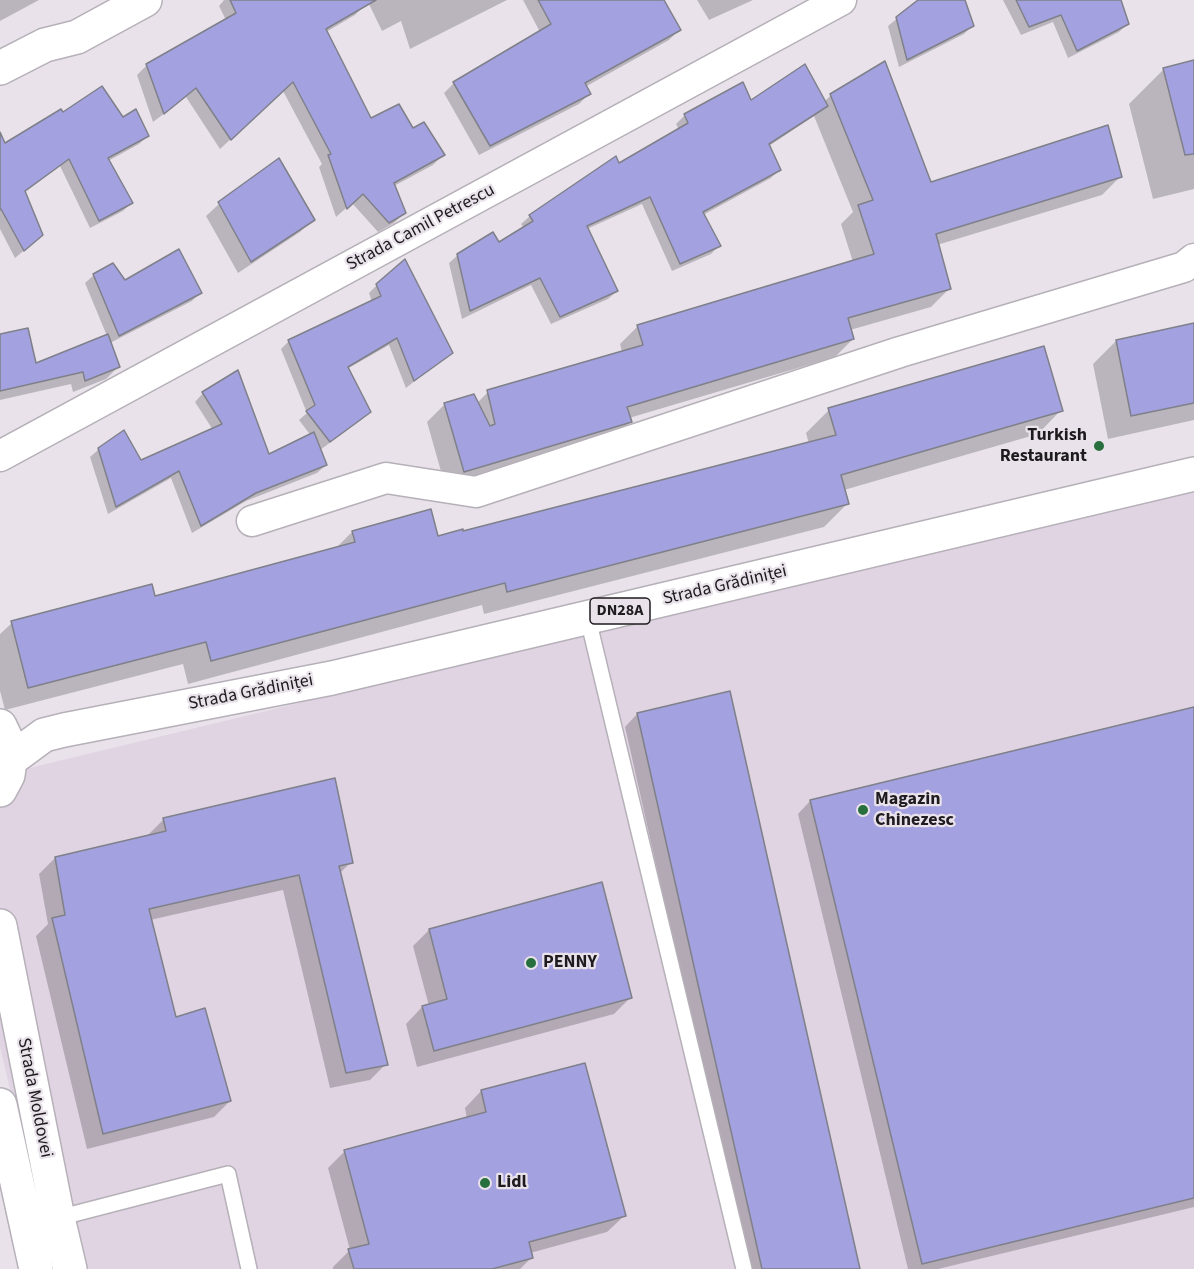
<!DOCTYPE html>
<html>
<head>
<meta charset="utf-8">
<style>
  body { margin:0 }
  canvas { display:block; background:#e9e2eb }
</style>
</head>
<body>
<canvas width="1194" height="1269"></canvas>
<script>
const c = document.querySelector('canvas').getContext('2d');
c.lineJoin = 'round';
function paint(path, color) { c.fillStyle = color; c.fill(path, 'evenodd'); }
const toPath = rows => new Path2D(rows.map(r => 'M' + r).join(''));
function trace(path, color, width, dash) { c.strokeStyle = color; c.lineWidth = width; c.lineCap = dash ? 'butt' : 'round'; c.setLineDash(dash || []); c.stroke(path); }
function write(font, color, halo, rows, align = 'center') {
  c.font = font + ' "Source Sans 3",sans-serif'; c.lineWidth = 4.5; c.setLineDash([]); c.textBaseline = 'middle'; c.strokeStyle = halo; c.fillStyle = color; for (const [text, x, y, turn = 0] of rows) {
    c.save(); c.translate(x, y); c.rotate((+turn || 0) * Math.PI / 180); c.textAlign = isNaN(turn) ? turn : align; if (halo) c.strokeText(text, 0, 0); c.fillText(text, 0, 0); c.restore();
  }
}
const built = toPath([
  [1194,490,1194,1269,53,1269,0,1047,0,775,910,556]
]);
const shadow = toPath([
  [0,0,39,0,0,21],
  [224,0,362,0,365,5,355,15,326,32,370,120,412,130,443,155,433,165,394,186,404,213,394,223,378,232,352,203,336,217,319,167,322,164,283,91,220,149,186,97,153,122,137,75,147,65,226,20,219,6],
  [372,0,507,0,410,49,401,21,382,31,369,4],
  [523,0,662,0,679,30,669,40,585,87,589,94,579,104,479,155,444,93,454,83,540,32],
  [697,0,753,0,709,20],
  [920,0,963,0,972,26,964,34,899,67,888,26],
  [1003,0,1119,0,1127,24,1119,32,1068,58,1053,22,1021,35],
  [1194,62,1194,189,1153,199,1129,104,1164,69],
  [831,95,931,184,1120,177,1102,195,937,245,949,289,931,307,850,330,853,339,835,357,629,418,630,422,612,440,446,489,427,422,445,404,477,403,488,392,622,352,620,344,638,326,853,262,841,224,853,212,814,116,769,146,779,170,771,178,703,215,719,246,711,254,672,271,642,204,587,229,617,291,608,299,551,324,531,285,462,319,449,263,458,255,499,244,524,228,521,224,530,216,679,130,676,124,685,115,750,103,824,102],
  [62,115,123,119,148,136,139,144,108,161,131,203,123,211,90,228,60,166,24,193,33,243,15,258,0,229,0,147],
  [278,160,313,219,300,232,238,273,206,216,219,204],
  [94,275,124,282,200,293,192,301,110,343,118,367,106,379,73,392,71,384,0,400,0,336,35,365,107,336,85,283],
  [377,285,451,352,406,388,389,345,347,369,370,412,361,420,320,450,326,465,317,473,246,501,192,533,171,478,108,514,90,457,99,449,140,462,213,430,195,402,203,393,268,456,311,436,299,420,307,413,281,349,289,341,372,302,369,293],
  [1194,325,1194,420,1108,439,1093,364,1116,341],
  [829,410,1061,410,1038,434,844,490,847,504,824,527,484,614,482,605,188,684,183,664,5,710,0,691,0,634,12,623,154,598,336,548,352,532,437,537,462,533,809,444,806,433],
  [728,693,858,1269,747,1269,625,727,637,714],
  [1194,708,1194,1207,938,1269,908,1269,798,814,810,801],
  [334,779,351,862,339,874,386,1064,370,1080,330,1088,283,890,150,920,175,1019,230,1101,214,1117,87,1149,36,936,48,924,39,874,55,858,147,836,163,820],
  [429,930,631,997,614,1014,417,1067,406,1024,422,1007,429,1006,413,946],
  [481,1091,624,1216,607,1232,530,1253,531,1258,520,1269,333,1269,333,1267,350,1250,328,1168,345,1151,467,1119,465,1108]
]);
const building = toPath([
  [230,0,376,0,326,29,371,118,399,104,413,128,424,122,445,155,394,183,406,213,389,223,363,194,347,209,328,155,331,154,293,82,231,140,196,88,164,114,146,64,236,13,230,0],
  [538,0,664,0,681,30,585,83,591,94,490,146,453,82,551,24,538,0],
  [918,0,965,0,974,26,907,60,896,17,918,0],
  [1016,0,1121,0,1129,24,1077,51,1061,15,1029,27,1016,0],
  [1194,60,1194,154,1185,155,1163,68,1194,60],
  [885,61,931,182,1108,125,1122,177,936,234,951,289,848,318,854,339,627,407,632,422,464,472,444,403,474,394,490,426,495,424,487,390,643,345,637,325,874,254,858,205,873,200,830,94,885,61],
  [805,64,828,106,769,144,781,170,703,212,721,246,680,264,650,197,587,226,618,291,560,317,540,278,470,311,457,254,493,232,499,242,533,221,529,215,616,156,619,163,688,123,684,114,743,82,751,100,805,64],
  [102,86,123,117,136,109,149,136,108,158,133,203,99,221,69,159,25,191,43,235,24,251,1,209,0,210,0,132,5,143,61,109,63,112,102,86],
  [279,158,315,220,251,262,218,202,279,158],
  [179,249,202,293,119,336,93,274,113,263,125,280,179,249],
  [405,259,453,353,414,381,397,338,348,367,371,412,330,442,306,411,315,405,288,340,381,296,376,284,405,259],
  [1194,323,1194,403,1131,416,1116,340,1194,323],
  [28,328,36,363,108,334,120,367,85,381,83,372,0,391,0,334,28,328],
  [1044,346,1063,411,841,475,849,504,507,592,505,583,211,661,206,642,28,688,11,621,152,584,155,596,355,542,352,531,431,509,438,536,463,529,463,531,836,435,828,408,1044,346],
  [238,370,269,454,314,432,327,465,256,493,201,526,179,471,116,507,98,448,124,430,141,460,222,424,202,392,238,370],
  [730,691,860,1269,762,1269,637,713,730,691],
  [1194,707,1194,1198,922,1264,810,800,1194,707],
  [335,778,353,863,339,866,388,1065,346,1073,299,875,149,909,176,1017,205,1008,231,1101,103,1134,52,918,65,915,55,857,166,831,163,818,335,778],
  [602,882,632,998,434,1051,422,1006,447,999,429,929,602,882],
  [585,1063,626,1216,529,1242,533,1258,492,1269,354,1269,348,1249,369,1244,344,1150,486,1112,481,1090,585,1063]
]);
const lane = toPath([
  [588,619,744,1269],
  [58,1218,228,1174,249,1269]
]);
const street = toPath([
  [0,456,841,0],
  [252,521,386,478,476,492,900,352,1184,267,1194,259]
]);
const secondary = toPath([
  [0,68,45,45,77,37,145,0]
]);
const primary = toPath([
  [0,726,8,743,10,760,8,775,0,790],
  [10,760,44,735,64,730,332,678,1194,474],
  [0,926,58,1218,70,1269],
  [0,1105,36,1269]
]);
const markers = [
  [1099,446,6,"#27703e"],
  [863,810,6,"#27703e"],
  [531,963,6,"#27703e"],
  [485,1183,6,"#27703e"]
];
const shields = [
  [620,611,60]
];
const shieldNames = [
  ["DN28A",620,611]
];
const streetNames = [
  ["Strada Camil Petrescu",421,228,-28],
  ["Strada Grădiniței",725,586,-13],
  ["Strada Grădiniței",251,693,-11],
  ["Strada Moldovei",34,1098,79]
];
const poiNames = [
  ["Turkish",1087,436,"right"],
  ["Restaurant",1087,457,"right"],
  ["Magazin",875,800],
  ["Chinezesc",875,821],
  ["PENNY",543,963],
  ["Lidl",497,1183]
];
paint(built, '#e0d4e3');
paint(shadow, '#0003');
paint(building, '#a3a1df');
trace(building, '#7f8089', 1.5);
trace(lane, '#b6b0b8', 18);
trace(street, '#b6b0b8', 33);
trace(secondary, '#b6b0b8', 36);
trace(primary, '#b6b0b8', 36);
trace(lane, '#fff', 15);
trace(street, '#fff', 30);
trace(secondary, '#fff', 33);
trace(primary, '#fff', 33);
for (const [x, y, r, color] of markers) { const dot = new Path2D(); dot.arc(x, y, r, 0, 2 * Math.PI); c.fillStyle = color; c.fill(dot); trace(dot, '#e9e2eb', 2); }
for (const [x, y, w] of shields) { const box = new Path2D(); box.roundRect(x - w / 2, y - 13, w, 26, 4.5); c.fillStyle = '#e9e2eb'; c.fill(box); trace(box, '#1e1b1e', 1.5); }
write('bold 16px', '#1e1b1e', null, shieldNames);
write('18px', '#1e1b1e', '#e9e2eb', streetNames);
write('bold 18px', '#1e1b1e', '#e9e2eb', poiNames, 'left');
</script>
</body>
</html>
